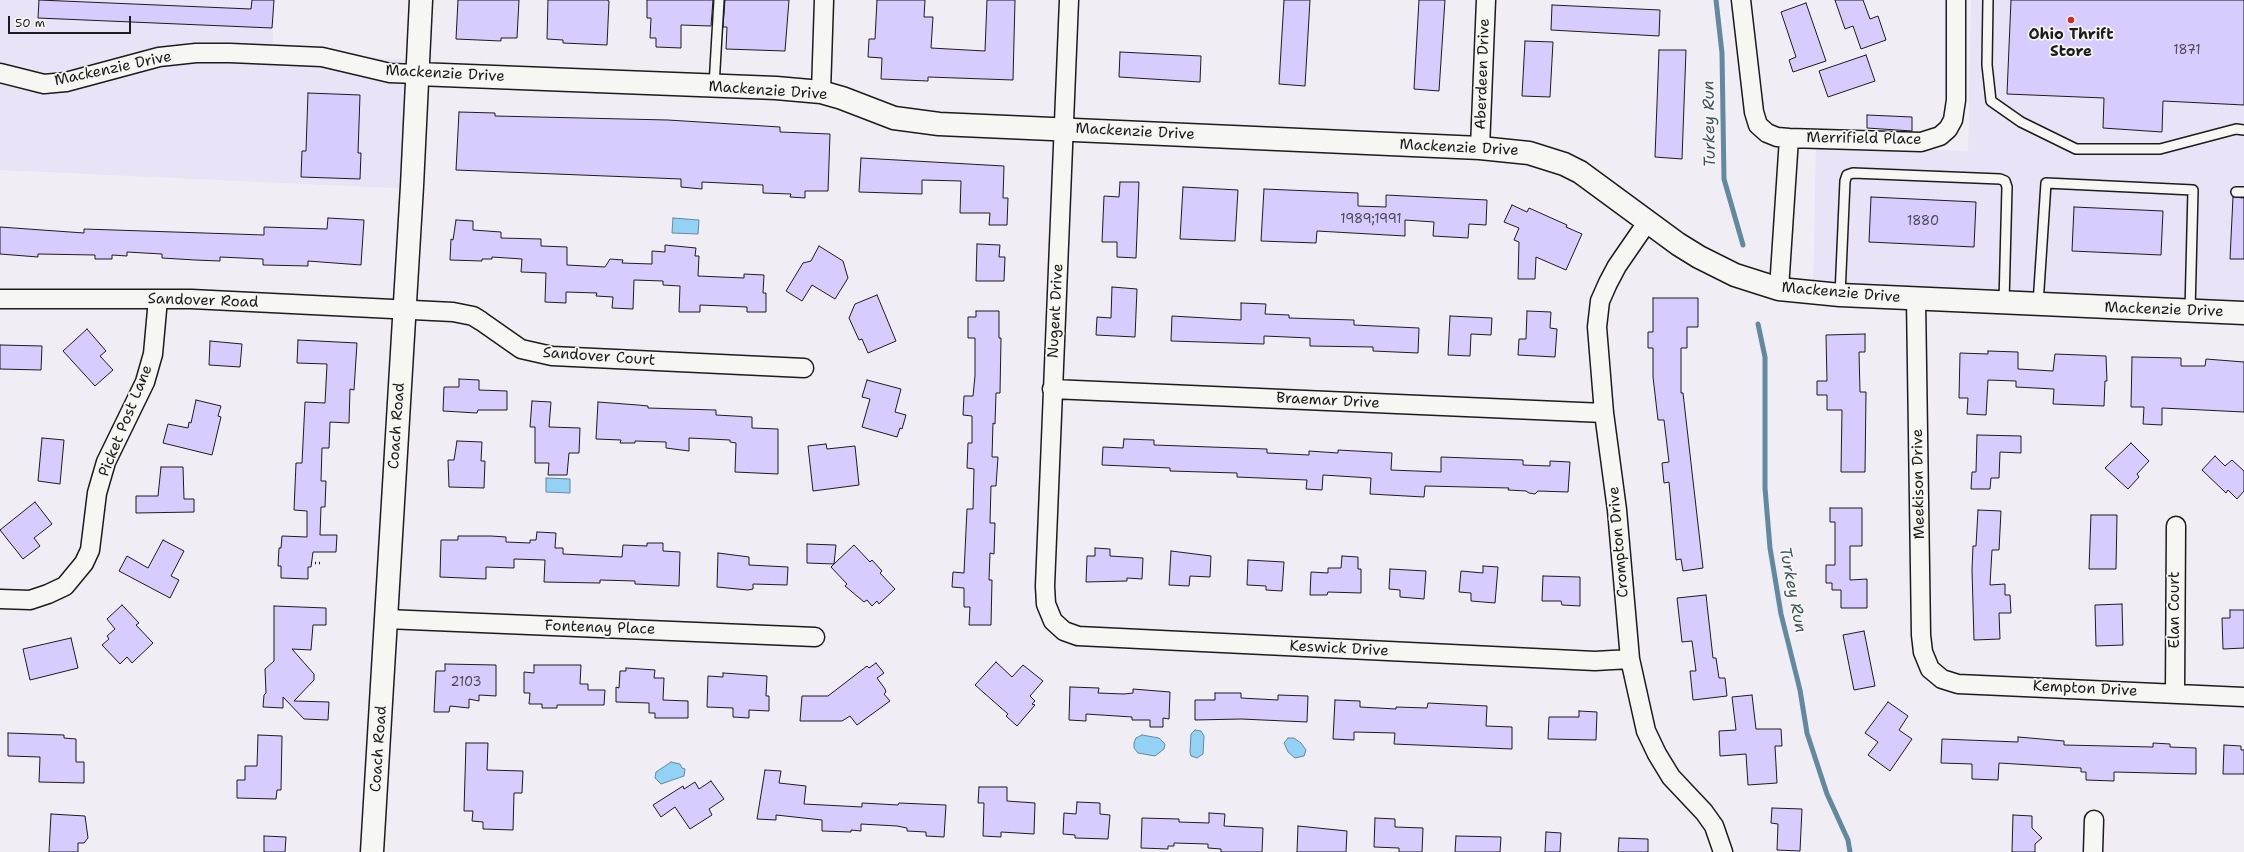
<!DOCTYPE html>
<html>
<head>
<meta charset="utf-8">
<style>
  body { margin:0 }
  #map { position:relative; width:2244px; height:852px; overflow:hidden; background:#f0edf4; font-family:"Shantell Sans",sans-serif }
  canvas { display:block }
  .scale { position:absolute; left:8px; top:16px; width:123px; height:18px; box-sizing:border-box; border:2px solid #1c1c1c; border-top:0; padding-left:5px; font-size:12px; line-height:14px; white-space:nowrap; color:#1c1c1c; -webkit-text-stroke:3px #f6f6f2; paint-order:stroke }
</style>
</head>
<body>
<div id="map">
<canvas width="2244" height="852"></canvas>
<div class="scale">50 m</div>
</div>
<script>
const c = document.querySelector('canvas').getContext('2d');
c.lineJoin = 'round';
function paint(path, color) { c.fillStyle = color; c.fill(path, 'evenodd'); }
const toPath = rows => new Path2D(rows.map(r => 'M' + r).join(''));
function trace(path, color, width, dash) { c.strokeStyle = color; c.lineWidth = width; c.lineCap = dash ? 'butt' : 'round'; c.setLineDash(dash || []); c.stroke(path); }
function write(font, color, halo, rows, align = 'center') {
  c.font = font + ' "Shantell Sans",sans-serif'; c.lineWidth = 3.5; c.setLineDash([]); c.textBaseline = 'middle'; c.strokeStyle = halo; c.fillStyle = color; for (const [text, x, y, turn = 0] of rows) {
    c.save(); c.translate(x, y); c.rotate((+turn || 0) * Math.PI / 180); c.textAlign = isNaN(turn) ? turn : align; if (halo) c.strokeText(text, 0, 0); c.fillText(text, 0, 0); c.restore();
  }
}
const built = toPath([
  [0,0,274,0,272,53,420,60,414,189,0,170],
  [1971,0,2244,0,2244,313,1813,294,1816,145,1968,151]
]);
const water = toPath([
  [673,218,699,220,698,234,672,233,673,218],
  [546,478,570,479,570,493,546,492,546,478],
  [1195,730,1201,731,1204,736,1203,754,1197,758,1191,756,1190,752,1191,734,1195,730],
  [1142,735,1159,738,1165,744,1164,749,1155,756,1138,753,1134,748,1134,743,1136,738,1142,735],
  [1288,738,1294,738,1301,743,1306,750,1304,756,1295,758,1288,752,1284,743,1288,738],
  [671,762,680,764,682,768,685,769,684,776,661,784,655,778,656,772,671,762]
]);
const stream = toPath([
  [1716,0,1722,53,1724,179,1743,245],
  [1758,324,1765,357,1765,488,1770,548,1781,614,1800,690,1807,733,1827,794,1848,840,1850,852]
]);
const building = toPath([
  [39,0,251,9,252,0,274,0,272,28,38,18,39,0],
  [458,0,519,0,517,38,501,38,501,41,456,39,458,0],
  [548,0,607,0,609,1,607,45,563,43,563,40,547,39,548,0],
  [647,0,713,0,711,26,681,25,681,48,656,47,656,38,650,38,651,18,647,18,647,0],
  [725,0,789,0,785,51,726,49,727,27,723,27,725,0],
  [877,0,925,0,924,17,933,17,931,48,985,51,987,0,1015,0,1013,80,928,77,928,81,881,79,882,58,868,57,869,39,875,39,877,0],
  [1284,0,1310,0,1305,86,1279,84,1284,0],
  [1419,0,1445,0,1439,91,1414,89,1419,0],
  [1835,0,1863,0,1870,19,1878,16,1886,40,1861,49,1853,26,1845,29,1835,0],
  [2011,0,2244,0,2244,105,2163,101,2162,132,2103,128,2104,98,2007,94,2011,0],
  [1806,3,1826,61,1793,72,1789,60,1796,57,1781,12,1806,3],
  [1552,5,1660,10,1659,36,1551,30,1552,5],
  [1525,41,1553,42,1550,97,1522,96,1525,41],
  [1659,50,1686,50,1682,159,1655,157,1659,50],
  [1120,52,1201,56,1200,82,1119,77,1120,52],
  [1866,55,1875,81,1828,97,1819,71,1866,55],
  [308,93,360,95,358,153,361,153,360,179,301,177,302,151,306,151,308,93],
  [459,112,495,113,495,116,668,120,780,127,780,132,830,134,828,191,805,191,805,198,790,197,791,194,763,193,763,185,702,182,702,189,681,187,681,179,456,170,459,112],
  [1867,115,1912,117,1912,131,1867,128,1867,115],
  [861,158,1004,166,1003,198,1008,198,1007,225,989,225,990,213,960,213,961,181,922,180,922,194,859,192,861,158],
  [1120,182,1139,182,1136,258,1117,257,1117,242,1102,242,1104,196,1119,197,1120,182],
  [1183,187,1238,190,1235,241,1180,239,1183,187],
  [1264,189,1358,193,1358,206,1386,207,1386,195,1487,200,1486,225,1469,224,1468,238,1433,236,1434,222,1405,220,1405,236,1317,231,1316,243,1261,241,1264,189],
  [1871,197,1976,202,1974,247,1869,242,1871,197],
  [2233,197,2244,198,2244,259,2230,259,2233,197],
  [1512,205,1527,212,1529,208,1567,225,1566,227,1582,234,1566,270,1536,257,1535,279,1518,279,1519,242,1514,240,1519,228,1504,222,1512,205],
  [2074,207,2163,211,2161,255,2072,251,2074,207],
  [328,218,364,220,361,265,308,261,308,266,263,265,263,259,220,257,220,261,195,260,162,258,162,254,127,252,127,256,112,255,112,259,95,259,95,255,38,254,38,257,0,254,0,227,84,233,84,229,264,235,264,227,327,229,328,218],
  [456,220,473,221,473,230,501,232,501,238,541,239,541,246,567,247,567,265,605,267,610,259,623,260,622,263,652,264,652,251,665,252,665,245,696,248,695,256,699,256,698,276,744,278,744,274,764,275,763,293,766,293,766,312,747,312,747,307,700,305,700,312,679,312,680,286,663,285,663,281,634,280,633,309,612,308,613,297,596,296,597,293,566,292,566,303,545,302,546,273,521,272,522,259,492,257,492,259,482,259,482,261,450,260,451,239,453,240,456,220],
  [977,244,1000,245,999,257,1005,257,1004,281,976,281,977,244],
  [819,246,843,261,848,278,835,299,812,285,802,301,786,291,803,263,811,261,819,246],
  [1112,287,1137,289,1135,337,1096,335,1097,317,1111,318,1112,287],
  [877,295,896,341,868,353,862,339,859,340,849,318,855,304,877,295],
  [1653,298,1698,298,1698,327,1687,327,1687,348,1681,348,1681,393,1683,393,1703,568,1683,571,1681,559,1676,560,1669,482,1664,483,1662,463,1669,462,1664,420,1658,420,1653,377,1653,348,1648,348,1648,332,1653,332,1653,298],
  [1241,303,1266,304,1265,314,1289,315,1289,318,1354,320,1354,325,1419,328,1418,353,1373,351,1373,347,1310,346,1310,338,1264,336,1264,344,1171,341,1172,316,1241,320,1241,303],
  [976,311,999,311,999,338,1001,338,1000,393,996,393,995,424,993,423,992,457,998,457,996,486,991,486,990,523,995,523,994,554,990,553,989,580,992,580,991,625,969,625,970,607,964,607,964,588,952,587,953,572,964,573,967,509,973,509,974,469,967,468,968,443,972,443,972,416,963,415,964,396,973,396,975,376,975,338,968,338,968,317,976,317,976,311],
  [1527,311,1551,312,1550,328,1557,329,1555,357,1518,355,1519,339,1526,339,1527,311],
  [1450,316,1492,318,1491,335,1471,334,1470,356,1448,355,1450,316],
  [87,329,106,351,100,356,113,370,95,386,63,351,87,329],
  [1865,334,1865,352,1859,352,1860,392,1866,392,1865,472,1841,472,1842,410,1827,410,1827,395,1817,395,1817,381,1827,381,1826,335,1865,334],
  [298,340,357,343,354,390,350,389,349,423,330,422,329,448,322,448,321,481,326,481,325,507,321,507,320,535,337,535,336,552,313,552,311,567,308,567,308,579,281,578,281,566,278,566,279,548,281,548,282,536,307,537,307,511,294,510,296,463,302,463,305,402,325,403,327,364,297,363,298,340],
  [210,341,242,344,240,367,209,365,210,341],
  [0,345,42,346,41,370,0,369,0,345],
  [1988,351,2018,352,2018,369,2053,371,2055,354,2106,356,2107,381,2105,381,2104,406,2053,404,2054,389,2016,387,2016,381,1988,380,1986,415,1967,414,1968,398,1959,398,1960,353,1988,354,1988,351],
  [2132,357,2181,358,2181,366,2205,366,2206,359,2244,362,2244,412,2162,408,2162,425,2143,424,2144,407,2131,407,2132,357],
  [459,379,479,380,479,390,507,391,507,410,478,410,477,413,443,411,444,387,459,387,459,379],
  [867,380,901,389,895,412,906,415,902,429,900,428,897,437,862,427,870,399,862,397,867,380],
  [196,400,221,406,218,416,221,417,212,455,163,443,168,424,188,428,189,422,191,423,196,400],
  [532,401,551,402,549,427,580,428,579,453,569,453,567,475,548,475,549,463,535,463,535,427,530,427,532,401],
  [598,402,638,405,648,406,648,408,716,410,716,415,752,417,752,428,778,429,778,474,735,472,736,443,730,442,730,440,689,438,689,451,666,448,666,442,635,441,635,443,620,443,621,440,596,439,598,402],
  [1977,435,2021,436,2021,453,2000,452,1999,478,1991,478,1990,489,1971,489,1972,472,1976,472,1977,435],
  [42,438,64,440,60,484,38,481,42,438],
  [1124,439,1154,440,1154,445,1267,449,1267,453,1309,455,1309,451,1338,453,1338,450,1392,453,1391,470,1441,472,1441,457,1523,460,1523,465,1550,466,1550,461,1570,462,1568,492,1538,491,1535,494,1529,493,1526,491,1508,490,1509,488,1425,486,1424,497,1370,494,1371,478,1323,475,1322,490,1306,489,1307,480,1237,477,1237,473,1170,471,1170,468,1102,465,1103,447,1123,448,1124,439],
  [457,441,482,442,481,461,485,461,484,488,449,487,448,460,454,460,457,441],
  [2131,443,2149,461,2137,474,2139,477,2128,489,2105,468,2131,443],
  [826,444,827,449,855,446,859,485,813,491,808,446,826,444],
  [2215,456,2225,466,2232,460,2244,471,2244,491,2237,499,2228,490,2226,493,2202,470,2215,456],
  [161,467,183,467,184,499,194,499,194,512,136,513,136,496,158,496,161,467],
  [35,502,52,524,34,538,40,546,23,559,0,530,35,502],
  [1830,508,1862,508,1862,546,1850,546,1850,580,1867,579,1867,608,1841,608,1841,590,1832,590,1832,583,1826,583,1826,565,1835,565,1835,522,1830,522,1830,508],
  [1978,510,2001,511,1999,550,1992,550,1990,585,2005,584,2005,595,2010,595,2011,613,1999,613,2000,639,1974,640,1972,570,1973,546,1976,546,1978,510],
  [2091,515,2117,515,2116,569,2089,569,2091,515],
  [537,532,556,533,555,548,563,548,563,554,622,557,623,545,647,546,647,543,663,543,663,551,680,552,679,586,635,584,635,581,600,580,600,583,544,582,545,560,514,559,514,568,486,567,486,579,440,577,441,540,458,540,458,536,491,536,506,537,506,542,530,543,530,540,536,540,537,532],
  [163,540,184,551,171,576,179,580,170,598,119,571,127,556,148,568,163,540],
  [807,544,836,545,834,564,854,545,870,562,872,560,882,571,880,573,895,589,879,604,877,601,872,606,867,600,864,602,845,586,847,584,831,567,834,564,807,563,807,544],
  [1095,548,1110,549,1110,556,1143,558,1142,579,1127,578,1127,581,1086,582,1087,556,1095,556,1095,548],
  [1171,551,1211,556,1210,577,1190,576,1189,586,1169,585,1171,551],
  [718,553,749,557,749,565,788,567,787,585,753,584,753,589,748,590,717,587,718,553],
  [1342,556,1358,557,1358,569,1361,569,1361,593,1328,592,1327,595,1310,595,1311,572,1328,573,1328,568,1341,568,1342,556],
  [1248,560,1284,562,1282,591,1266,590,1266,586,1247,585,1248,560],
  [1483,566,1498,567,1495,603,1471,601,1471,593,1459,592,1461,571,1483,573,1483,566],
  [1390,569,1426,571,1424,599,1400,597,1400,590,1389,589,1390,569],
  [1543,576,1580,577,1580,606,1562,605,1561,601,1542,601,1543,576],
  [1706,595,1713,658,1716,658,1719,678,1725,678,1727,696,1693,700,1690,671,1696,671,1692,641,1682,642,1677,598,1706,595],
  [2122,604,2123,645,2096,646,2095,605,2122,604],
  [122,605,139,623,136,625,153,643,132,663,127,657,120,664,102,645,109,639,107,636,115,629,107,619,122,605],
  [274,606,326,608,326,625,313,625,311,650,292,649,314,674,314,680,294,701,329,702,328,720,304,719,283,697,283,708,263,707,264,695,266,693,265,669,274,661,274,606],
  [2230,610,2244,610,2244,648,2223,649,2222,618,2230,618,2230,610],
  [1864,631,1875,686,1854,690,1843,635,1864,631],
  [71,638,78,668,30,680,23,649,71,638],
  [996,662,1012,677,1023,665,1043,681,1030,696,1035,701,1032,704,1035,705,1017,726,1006,716,1008,714,975,685,996,662],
  [876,663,884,673,877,678,885,689,886,692,884,694,890,701,857,725,850,716,842,721,800,721,802,696,828,696,867,666,869,668,876,663],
  [445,664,496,665,496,696,479,695,479,701,469,699,469,708,450,706,449,712,434,712,436,671,445,671,445,664],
  [534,665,581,665,580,684,588,684,588,690,605,690,604,705,557,705,557,708,542,708,542,704,529,704,530,693,524,693,524,672,534,673,534,665],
  [626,668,655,670,654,678,664,678,663,700,688,701,688,718,655,718,655,713,649,713,649,703,616,702,616,687,619,688,620,671,626,671,626,668],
  [723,673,767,676,766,696,769,696,769,711,749,710,749,718,733,717,733,708,707,707,708,676,723,677,723,673],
  [1070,687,1099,688,1098,693,1124,694,1133,693,1133,689,1170,692,1169,719,1163,718,1163,727,1150,727,1150,720,1132,720,1132,717,1086,714,1086,721,1069,720,1070,687],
  [1215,693,1241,693,1241,698,1278,700,1278,695,1308,696,1307,722,1241,719,1195,720,1195,700,1215,700,1215,693],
  [1752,695,1756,729,1781,729,1782,746,1775,746,1777,783,1748,785,1746,754,1720,756,1719,731,1736,730,1732,697,1752,695],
  [1335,700,1360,701,1360,707,1396,709,1396,707,1427,708,1428,703,1487,706,1486,726,1512,727,1512,749,1394,744,1395,733,1354,732,1354,740,1333,739,1335,700],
  [1888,702,1908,716,1899,730,1912,739,1890,771,1868,755,1878,742,1865,733,1888,702],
  [1579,711,1597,712,1596,740,1548,739,1549,717,1579,717,1579,711],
  [8,733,64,735,64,738,76,739,76,762,84,762,84,783,39,782,40,757,8,756,8,733],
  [258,735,282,736,281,790,277,790,276,799,237,798,237,780,245,780,245,766,257,766,258,735],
  [2018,737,2064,741,2064,745,2153,747,2153,743,2170,744,2170,747,2196,748,2196,774,2114,772,2114,781,2086,780,2086,772,2081,772,2081,768,1999,763,1998,780,1972,779,1972,764,1941,763,1942,739,2018,742,2018,737],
  [466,743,488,743,487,770,523,771,522,793,514,793,513,830,483,829,483,822,472,821,473,811,464,811,466,743],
  [2224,745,2241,746,2241,750,2244,750,2244,774,2223,774,2224,745],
  [765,770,781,771,779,783,806,786,804,804,862,807,862,803,898,805,899,803,946,805,944,837,926,836,926,832,907,831,907,828,897,826,861,824,861,831,851,830,851,832,822,831,822,820,776,815,776,820,757,819,765,770],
  [711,781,724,799,709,809,712,815,690,829,675,807,661,817,653,805,683,786,684,789,695,782,699,789,711,781],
  [979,787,1007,787,1007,801,1035,803,1034,834,1001,832,1001,837,983,836,984,803,978,803,979,787],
  [1077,802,1100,803,1100,814,1110,815,1108,839,1075,838,1075,835,1063,834,1064,813,1076,814,1077,802],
  [1772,808,1802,809,1800,851,1777,850,1778,824,1771,823,1772,808],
  [1209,813,1225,814,1224,826,1263,828,1262,852,1221,852,1221,849,1208,848,1208,844,1174,843,1174,846,1168,846,1168,849,1141,848,1142,818,1179,819,1179,822,1209,823,1209,813],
  [51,814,85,816,88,838,84,843,78,843,78,852,49,852,51,814],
  [2013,815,2032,816,2032,828,2042,838,2035,844,2035,852,2012,852,2013,815],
  [1375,818,1395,819,1395,827,1423,828,1422,852,1399,852,1399,848,1374,847,1375,818],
  [1298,826,1347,831,1346,852,1297,852,1298,826],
  [1546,832,1561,833,1560,852,1545,852,1546,832],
  [264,836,286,837,285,852,264,852,264,836],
  [1456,836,1501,837,1500,852,1455,852,1456,836],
  [1619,838,1648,839,1648,852,1618,852,1619,838]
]);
const path = toPath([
  [311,563,321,563]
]);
const lane = toPath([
  [1988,0,1987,65,1991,101,2021,122,2076,149,2160,149,2236,129,2244,130],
  [714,86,719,0],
  [2236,192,2244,192],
  [1840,295,1845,181,1847,175,1853,173,2000,179,2005,181,2007,187,2004,302],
  [2038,304,2046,183,2193,190,2190,311]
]);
const street = toPath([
  [1069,0,1045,586,1046,604,1053,621,1064,631,1078,636,1595,661,1630,659],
  [1741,0,1754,112,1758,125,1767,133,1777,137,1789,138,1921,142,1940,136,1948,129,1953,120,1956,100,1956,0],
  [0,73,44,84,66,82,159,57,196,53,230,53,322,57,390,73,417,74],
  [821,92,824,0],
  [1480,148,1486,0],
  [1648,221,1617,266,1608,283,1600,301,1597,327,1604,413,1617,510,1630,659,1646,731,1657,754,1671,777,1704,812,1714,826,1723,852],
  [1779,289,1789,138],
  [0,299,191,299,453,312,473,316,481,321,521,349,552,356,804,368],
  [1916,299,1921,635,1923,652,1930,669,1942,679,1958,684,2244,697],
  [1052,389,1604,413],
  [0,599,30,600,48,594,65,586,84,563,90,550,97,493,106,462,145,382,153,354,158,299],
  [386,619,815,637],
  [2175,693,2176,526],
  [2093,852,2094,820]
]);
const secondary = toPath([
  [417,74,776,88,821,92,842,98,894,118,939,124,1480,148,1529,153,1564,164,1580,172,1678,244,1699,257,1735,275,1779,289,1840,295,2244,313],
  [372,852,412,186,421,0]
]);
const markers = [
  [2071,20,4,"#c8321e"]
];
const numberNames = [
  ["1871",2187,51],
  ["1989;1991",1371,220],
  ["1880",1923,222],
  ["2103",466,683]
];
const poiNames = [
  ["Ohio Thrift",2071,35],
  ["Store",2071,52]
];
const streetNames = [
  ["Mackenzie Drive",113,69,-12],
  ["Mackenzie Drive",445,74,3],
  ["Aberdeen Drive",1483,74,-88],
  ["Mackenzie Drive",768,91,4],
  ["Mackenzie Drive",1135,132,3],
  ["Merrifield Place",1864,139,1],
  ["Mackenzie Drive",1459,148,3],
  ["Mackenzie Drive",1841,293,5],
  ["Sandover Road",203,301,2],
  ["Mackenzie Drive",2164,310,2],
  ["Nugent Drive",1056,311,-87],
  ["Sandover Court",599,357,4],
  ["Braemar Drive",1328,401,3],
  ["Picket Post Lane",126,421,-68],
  ["Coach Road",397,426,-86],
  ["Meekison Drive",1919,484,-91],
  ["Crompton Drive",1619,542,-95],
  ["Elan Court",2175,610,-90],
  ["Fontenay Place",600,628,2],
  ["Keswick Drive",1339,649,3],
  ["Kempton Drive",2085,689,3],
  ["Coach Road",379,749,-86]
];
const waterNames = [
  ["Turkey Run",1710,124,-91],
  ["Turkey Run",1792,590,79]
];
paint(built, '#e9e3f7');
paint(water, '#93d2f4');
trace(water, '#63899e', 1);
trace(stream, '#63899e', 5);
paint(building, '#d8cbfd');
trace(building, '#1c1c1c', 1);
trace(lane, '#1c1c1c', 12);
trace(street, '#1c1c1c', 21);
trace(secondary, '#1c1c1c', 25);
trace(path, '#1c1c1c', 2.5, [1, 3]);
trace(lane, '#f6f6f2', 9);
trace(street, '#f6f6f2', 18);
trace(secondary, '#f6f6f2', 22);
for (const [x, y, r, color] of markers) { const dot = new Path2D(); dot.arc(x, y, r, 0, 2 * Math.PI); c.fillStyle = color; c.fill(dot); trace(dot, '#f6f6f2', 1.5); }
write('13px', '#4b4854', null, numberNames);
write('bold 15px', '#1c1c1c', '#f6f6f2', poiNames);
write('15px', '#1c1c1c', '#f6f6f2', streetNames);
write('italic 16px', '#40535d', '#f6f6f2', waterNames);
</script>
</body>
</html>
